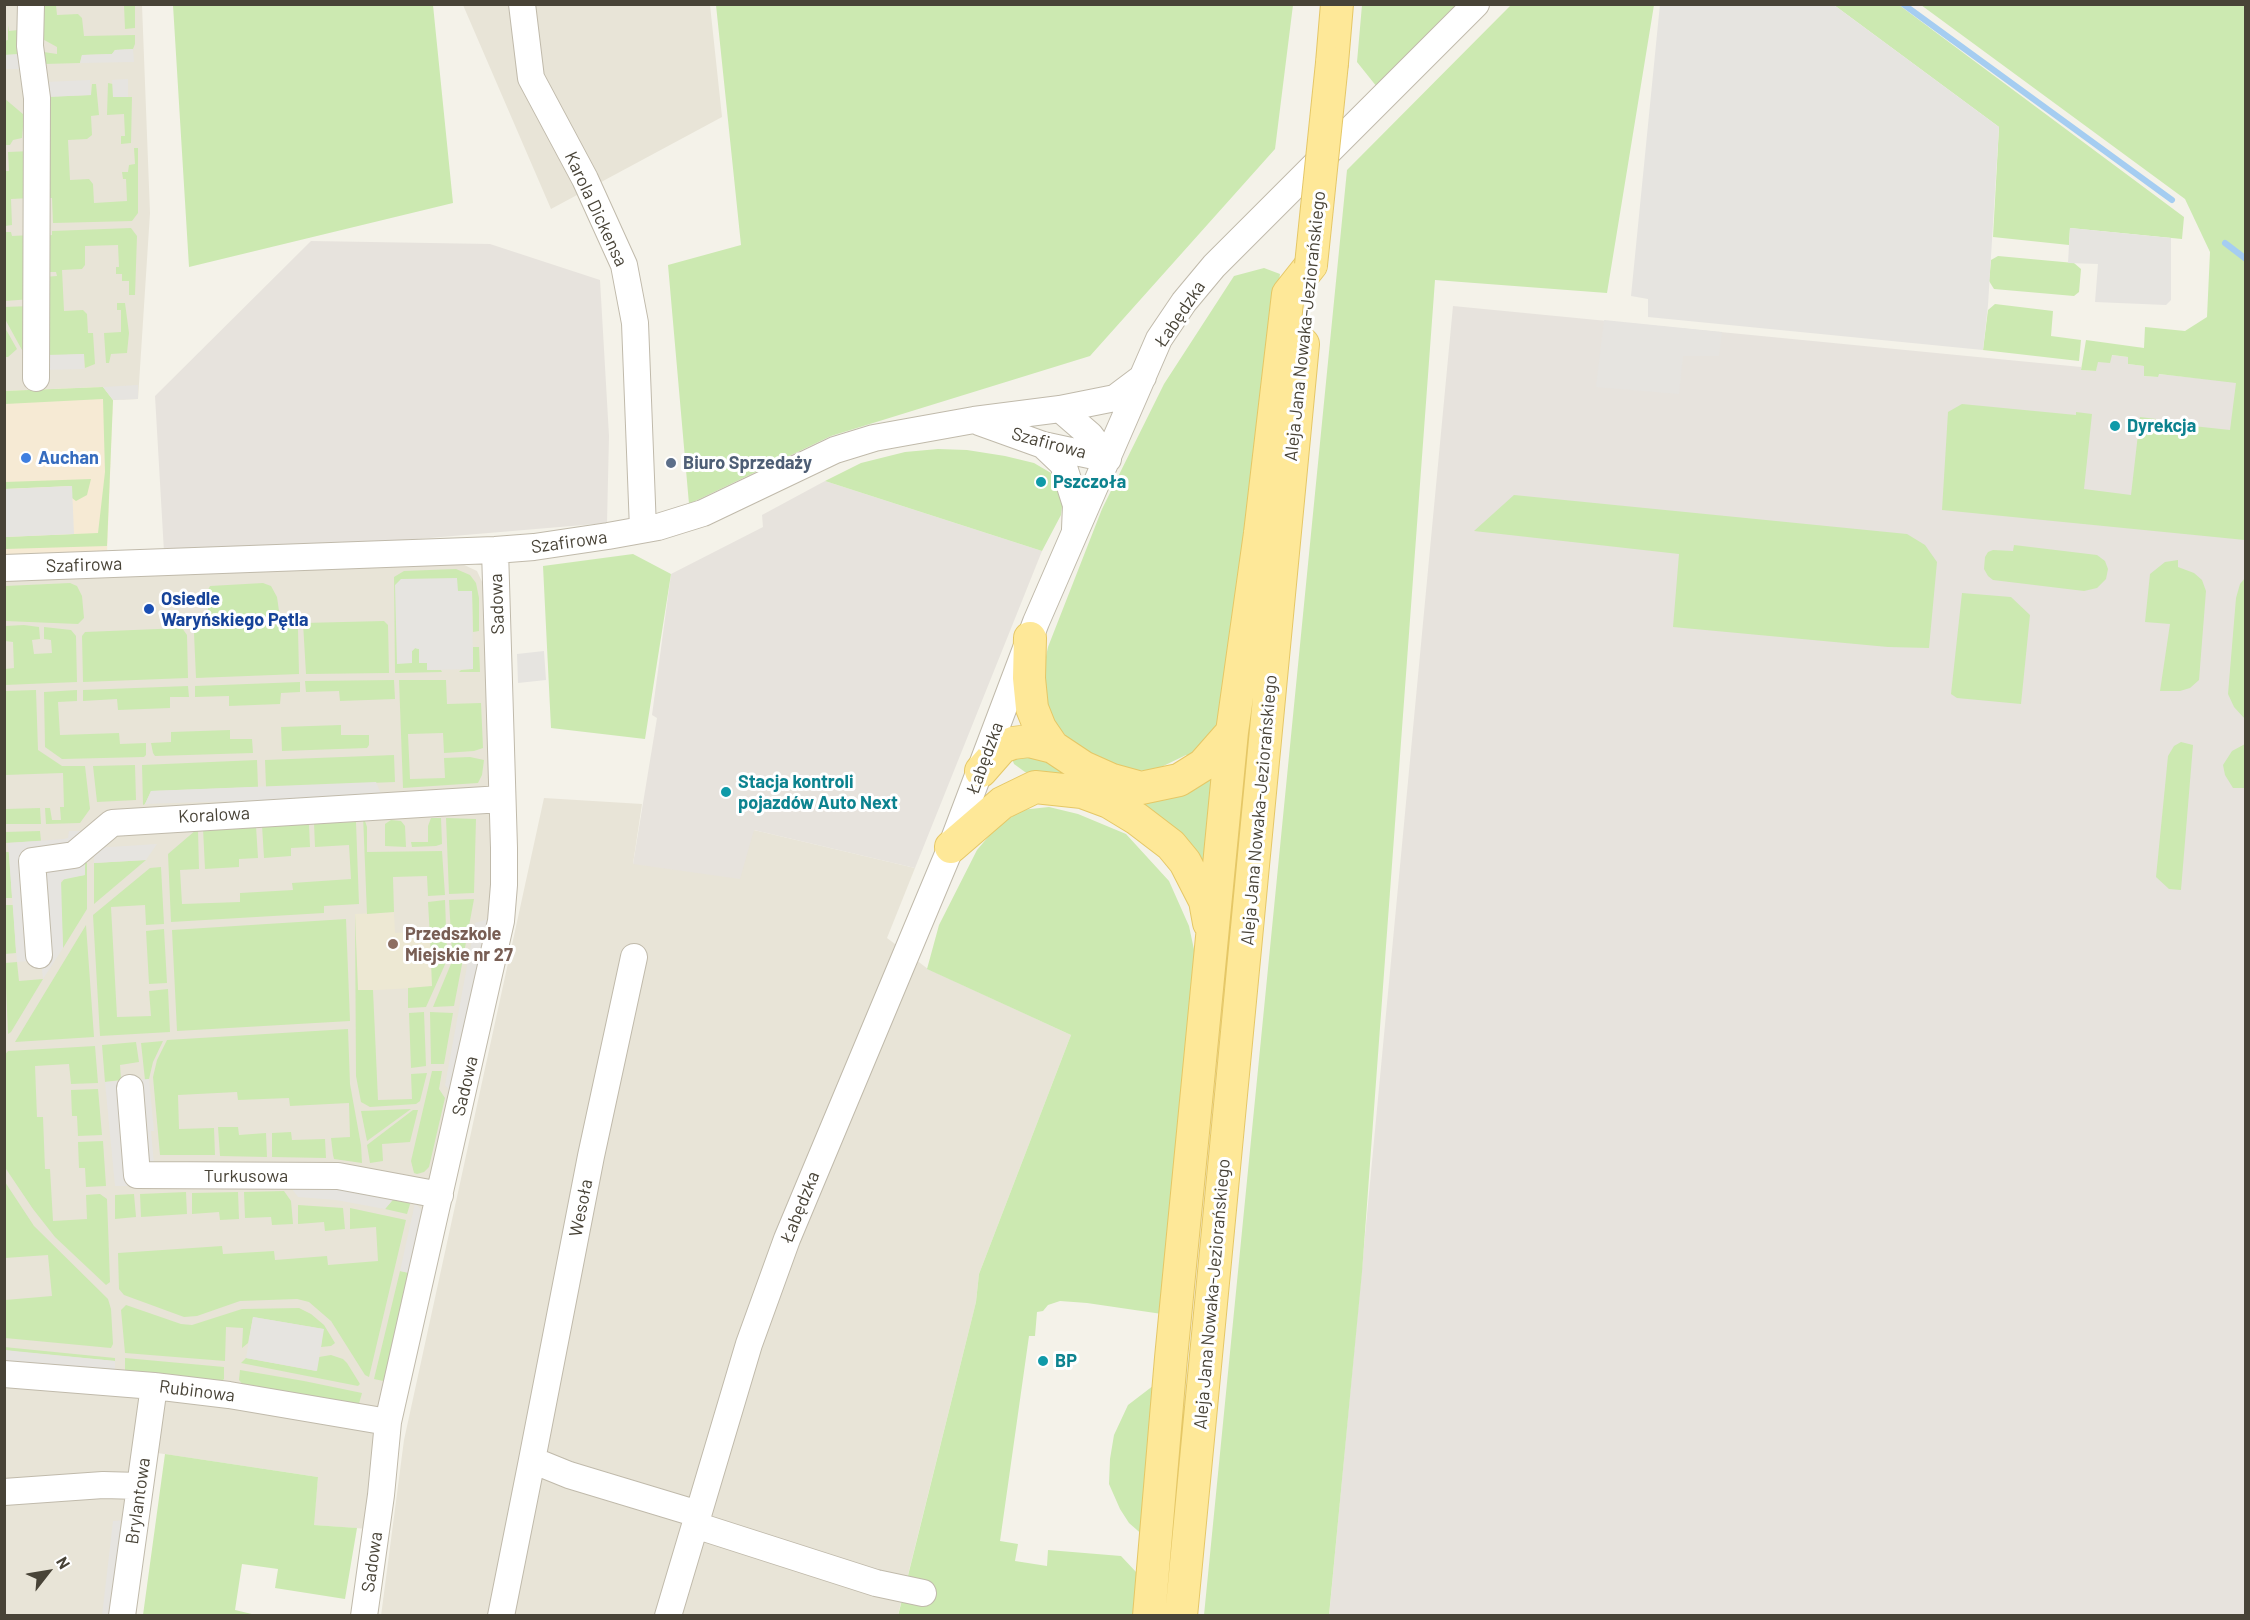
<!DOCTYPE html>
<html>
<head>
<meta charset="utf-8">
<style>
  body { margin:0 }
  #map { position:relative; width:2250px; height:1620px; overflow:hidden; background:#f4f2e9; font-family:Barlow,sans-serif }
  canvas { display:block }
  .frame { position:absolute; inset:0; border:6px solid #484337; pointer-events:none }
  .north { position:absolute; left:18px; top:1542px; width:60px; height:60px; -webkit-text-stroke:4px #fff; paint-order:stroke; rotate:59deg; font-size:16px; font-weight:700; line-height:24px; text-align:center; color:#484337 }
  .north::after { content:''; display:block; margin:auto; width:21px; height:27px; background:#484337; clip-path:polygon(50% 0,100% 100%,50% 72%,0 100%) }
</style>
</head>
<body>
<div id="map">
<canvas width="2250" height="1620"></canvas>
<div class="frame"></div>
<div class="north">N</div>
</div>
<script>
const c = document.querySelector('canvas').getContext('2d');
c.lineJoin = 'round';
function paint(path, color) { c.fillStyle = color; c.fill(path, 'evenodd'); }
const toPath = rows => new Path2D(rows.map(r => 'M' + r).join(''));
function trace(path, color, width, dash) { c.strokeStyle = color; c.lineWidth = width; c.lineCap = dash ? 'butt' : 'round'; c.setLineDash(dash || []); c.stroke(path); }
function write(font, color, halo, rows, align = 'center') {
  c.font = font + ' Barlow,sans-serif'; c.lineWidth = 6; c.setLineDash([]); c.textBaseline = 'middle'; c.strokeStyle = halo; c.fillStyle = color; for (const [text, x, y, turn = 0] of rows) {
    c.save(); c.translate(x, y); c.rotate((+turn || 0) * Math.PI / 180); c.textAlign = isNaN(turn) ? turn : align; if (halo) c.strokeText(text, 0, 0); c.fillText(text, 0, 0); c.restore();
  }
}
const residential = toPath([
  [4,5,142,5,150,213,138,399,113,400,103,387,5,391],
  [463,5,710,5,722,117,551,209],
  [460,563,477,571,484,586,494,842,491,918,369,1529,313,1525,318,1477,144,1451,131,1615,5,1615,4,579],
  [544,798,642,804,633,864,754,830,915,868,887,938,928,969,1071,1035,979,1274,976,1302,898,1615,381,1616,404,1440]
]);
const commercial = toPath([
  [103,387,113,400,107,553,5,557,4,391]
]);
const industrial = toPath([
  [311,241,490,244,600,280,609,436,607,523,382,542,164,552,155,396],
  [1453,306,1967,356,2081,367,2081,370,2096,371,2097,361,2111,355,2128,357,2128,364,2144,366,2144,376,2158,377,2158,374,2245,383,2245,1615,1329,1616],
  [825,481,1042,551,915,868,754,830,740,879,633,864,657,718,652,715,671,574,763,527,762,515]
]);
const education = toPath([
  [394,912,395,933,430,931,432,987,358,991,355,914]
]);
const green = toPath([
  [38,5,56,5,57,15,78,14,82,18,84,36,135,35,135,44,133,49,115,50,112,54,82,55,80,63,44,64,37,51,57,54,57,47,37,36],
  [124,5,135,5,135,28,125,29],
  [173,5,433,5,453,203,189,267],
  [716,5,1293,5,1275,149,1090,356,831,436,689,504,668,265,741,245],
  [1362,5,1456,5,1377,87,1357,62],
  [1511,5,1654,5,1607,293,1435,280,1362,1272,1329,1615,1204,1615,1347,170],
  [1834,5,1899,5,2184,217,2182,239,2070,228,2069,245,1993,237,1999,127],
  [1921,5,2245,5,2245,540,1942,510,1948,412,1962,404,2076,415,2076,412,2092,414,2084,489,2131,495,2140,417,2156,419,2156,422,2230,430,2236,383,2159,374,2158,377,2144,376,2144,366,2128,364,2128,357,2112,355,2110,363,2098,362,2096,371,2081,370,2086,340,2144,348,2145,327,2185,331,2207,317,2210,252,2185,199],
  [8,25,9,31,18,30,22,54,5,55,4,41,8,40],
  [108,83,113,84,113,97,132,97,131,143,121,144,121,136,125,136,124,114,107,115],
  [92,84,96,84,99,115,91,116,92,135,87,139,68,140,70,180,89,179,93,184,94,203,127,201,126,179,123,179,122,172,128,172,129,165,135,164,134,148,138,148,138,213,132,221,53,223,52,198,44,198,44,97,91,95],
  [4,98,24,115,22,138,13,140,10,145,5,145],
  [32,151,32,198,11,199,12,225,5,226,4,171,9,171,8,152],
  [131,228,137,236,135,295,129,295,129,281,122,281,122,274,116,274,116,267,119,267,118,245,85,246,85,265,82,269,62,270,64,311,83,310,87,314,88,333,93,333,95,364,85,368,84,354,43,356,44,277,57,276,56,272,44,272,44,236,52,235,52,231],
  [4,232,11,232,12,236,31,235,31,299,5,301],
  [1998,256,2074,263,2081,269,2079,292,2074,296,1994,289,1989,281,1991,260],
  [1264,268,1280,274,1225,706,1215,732,1194,755,1186,755,1153,771,1120,770,1083,755,1053,721,1039,689,1048,647,1102,509,1164,384,1234,276],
  [117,303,125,303,129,333,127,353,111,354,109,363,106,363,104,333,121,332,121,310,117,310],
  [1995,304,2053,311,2051,336,2081,340,2079,361,1983,350,1988,310],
  [31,306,30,350,22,350,5,319,4,307],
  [4,326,17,349,8,357,5,357],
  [103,387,113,400,107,546,5,549,5,537,98,533,105,472,103,399,5,404,4,391],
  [938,449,967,450,1005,456,1034,463,1051,473,1058,483,1063,499,1061,515,1042,551,825,481,861,463,905,452],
  [91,479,87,495,76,501,72,498,71,486,5,489,5,482],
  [1514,495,1907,534,1925,545,1937,562,1929,648,1888,647,1673,627,1679,554,1474,531],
  [2014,545,2097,555,2105,561,2108,569,2106,579,2097,588,2084,591,1993,580,1988,576,1984,569,1985,557,1988,552,1993,550,2013,551],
  [633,554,671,574,645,739,551,728,543,566],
  [2178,560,2178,567,2194,573,2202,580,2206,591,2199,680,2190,688,2180,691,2160,691,2170,624,2145,622,2150,574,2165,562],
  [456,569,470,575,476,583,479,598,479,631,473,632,472,591,458,591,401,579,412,651,415,648,419,649,419,663,427,663,427,670,441,670,442,672,395,673,394,577,404,571],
  [2245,578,2245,719,2234,707,2228,694,2236,598,2240,584],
  [70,583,77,586,82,596,84,618,78,624,5,621,5,586],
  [263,583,271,586,277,597,279,611,275,617,211,620,208,615,208,590,210,586],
  [1962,593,2011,597,2030,615,2021,704,1957,698,1951,694],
  [384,621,388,625,389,673,306,674,303,623],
  [294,624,298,629,299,674,196,678,194,633,200,627],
  [24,625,39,627,40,639,32,640,34,654,52,653,51,640,44,639,44,627,71,630,76,636,77,682,5,685,5,669,14,668,13,642,5,641,5,626],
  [182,628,187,635,188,678,83,682,82,636,85,632],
  [473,647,479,647,480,672,459,672,461,670,473,669],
  [394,680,395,699,340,701,339,691,306,692,305,681],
  [399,680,446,680,447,704,481,703,483,748,474,751,444,753,443,733,408,734,410,779,445,778,444,758,470,757,484,760,482,775,478,783,403,788],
  [300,682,300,692,281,693,280,704,229,706,229,696,195,697,195,686],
  [188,686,189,697,170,697,170,708,118,710,117,699,83,701,83,690],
  [36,690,38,750,62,766,85,766,90,809,80,823,46,824,45,808,50,808,52,820,61,820,60,807,64,807,63,773,5,775,5,691],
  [77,690,77,701,58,702,60,735,119,733,120,744,146,743,146,755,144,757,62,759,45,747,44,692],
  [341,725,341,735,369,735,369,745,367,748,282,751,281,727],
  [230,730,230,739,252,739,253,753,155,756,153,753,151,743,171,742,171,732],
  [2181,742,2193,745,2181,890,2169,889,2156,877,2168,756,2174,746],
  [2245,744,2245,788,2233,788,2225,775,2223,765,2232,751],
  [1025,749,1092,782,1218,765,1208,884,1173,837,1025,772,1014,764,1011,756],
  [394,755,395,782,266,787,265,760],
  [257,760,258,787,151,791,145,804,143,805,142,765],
  [135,765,136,800,97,802,93,766],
  [1049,807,1078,814,1126,834,1169,881,1189,926,1196,959,1162,1314,1087,1303,1060,1301,1048,1305,1043,1311,1037,1312,1035,1336,1029,1336,1000,1541,1018,1544,1015,1561,1047,1566,1048,1550,1121,1556,1137,1573,1139,1580,1136,1615,898,1616,976,1302,979,1274,1071,1035,927,969,939,925,977,850,994,830,1021,810],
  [40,808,41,824,5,824,5,809],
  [363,815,367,827,367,852,442,851,445,895,428,896,427,876,393,877,394,912,367,914],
  [431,818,441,818,442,844,436,846,412,847,411,842,428,842,428,826],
  [446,818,476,819,474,893,449,894],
  [391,820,401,821,405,826,406,847,385,846,385,824],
  [356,822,359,904,324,906,324,913,171,922,168,854,196,830,198,830,199,869,180,870,182,904,240,902,240,893,293,890,292,883,351,879,349,845,315,847,314,823],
  [309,824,310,847,291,848,291,856,264,858,262,825],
  [256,826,258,858,239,859,239,867,205,869,203,828],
  [40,831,41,841,5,843,5,832],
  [5,852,9,852,12,898,5,898],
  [146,860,94,904,94,863],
  [85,863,87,863,87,909,63,948,60,884,65,878,85,875],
  [161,867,164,924,146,925,145,905,111,907,117,1017,151,1016,149,991,168,989,170,1032,100,1036,93,915,150,868],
  [474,899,464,953,452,953,449,900],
  [445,900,447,954,431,955,428,902],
  [5,905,13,905,16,953,5,954],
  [355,914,358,990,373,990,378,1100,412,1099,411,1074,427,1073,420,1101,416,1104,370,1107,361,1102,356,1076],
  [346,919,350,1021,177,1031,172,930],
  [86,925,94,1037,15,1042],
  [164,929,167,983,149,984,146,931],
  [453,959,463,959,454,1006,433,1007],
  [447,960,426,1007,408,1008,408,988,432,986,431,961],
  [17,962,19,981,43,979,11,1032,8,1034,5,963],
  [424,1012,426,1066,411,1068,409,1013],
  [430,1012,453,1013,444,1064,431,1064],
  [348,1029,350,1084,361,1145,362,1163,334,1159,333,1155,331,1138,350,1137,349,1103,290,1106,289,1098,238,1100,237,1092,178,1095,179,1129,214,1128,215,1155,160,1155,153,1077,157,1060,167,1040],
  [163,1041,153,1062,149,1079,145,1080,141,1043],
  [136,1042,139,1062,120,1065,121,1080,105,1082,102,1045],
  [95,1046,98,1083,71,1084,69,1064,35,1066,37,1117,43,1117,45,1169,50,1169,53,1221,87,1219,86,1195,100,1194,107,1199,110,1282,106,1285,55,1237,33,1209,4,1166,4,1056,8,1051],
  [432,1071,442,1071,439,1089,445,1098,429,1167,424,1172,417,1174,414,1173,411,1161],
  [98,1089,102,1135,78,1136,77,1116,72,1116,71,1090],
  [411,1109,367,1141,361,1111],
  [413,1110,418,1110,410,1142,382,1144,383,1161,370,1163,367,1145],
  [218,1127,238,1127,239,1135,266,1133,267,1157,220,1156],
  [291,1132,292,1140,325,1139,326,1158,272,1157,272,1133],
  [103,1141,106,1186,86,1187,85,1168,79,1168,78,1142],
  [5,1182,34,1226,108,1299,111,1309,113,1344,111,1348,5,1338,5,1300,52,1296,48,1255,5,1258],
  [284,1191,291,1201,293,1224,272,1225,271,1217,245,1218,244,1192],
  [186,1192,187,1214,141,1217,140,1194],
  [238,1192,239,1219,220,1220,219,1212,192,1214,192,1193],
  [134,1194,136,1217,115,1219,115,1195],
  [396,1196,411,1201,407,1214,385,1209],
  [298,1205,343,1208,345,1229,325,1231,324,1222,298,1224],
  [350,1208,406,1220,369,1377,365,1375,331,1321,309,1302,297,1299,240,1301,197,1316,184,1317,124,1295,119,1289,118,1253,222,1246,223,1254,274,1251,275,1260,327,1256,328,1265,378,1261,376,1227,350,1229],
  [400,1271,414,1274,388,1382,374,1379],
  [126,1305,181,1324,192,1325,242,1309,299,1308,311,1314,324,1325,335,1343,331,1346,321,1347,323,1329,253,1317,248,1343,242,1348,243,1328,226,1327,225,1361,125,1353,121,1310],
  [4,1347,115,1358,115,1361,19,1352,5,1350],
  [331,1355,343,1359,347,1363,360,1384,358,1386,241,1363,246,1358,316,1371,319,1357],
  [125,1358,224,1367,224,1379,220,1383,125,1374],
  [240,1370,304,1381,362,1393,358,1407,245,1387,239,1380],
  [1162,1379,1145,1537,1129,1523,1120,1509,1109,1484,1110,1459,1114,1435,1128,1405],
  [165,1454,318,1477,314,1525,357,1528,345,1599,275,1588,278,1569,242,1564,235,1610,256,1615,143,1615]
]);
const parking = toPath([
  [1660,4,1834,5,1999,127,1988,305,1983,350,1648,317,1648,299,1631,296],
  [133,49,134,62,80,63,82,55,112,54,115,50],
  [22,54,22,69,5,69,4,55],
  [128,79,128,97,113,97,112,80],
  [90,80,91,95,46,97,45,82],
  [2070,228,2171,238,2171,300,2166,305,2095,302,2098,264,2068,263],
  [1604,320,1722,332,1719,356,1683,356,1679,394,1596,387],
  [84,354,84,369,46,370,46,355],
  [138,385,138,399,113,400,103,387],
  [72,486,74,534,5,537,5,489],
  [457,578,458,591,472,591,473,669,427,670,427,663,419,663,419,649,415,648,412,651,412,663,397,664,395,585,401,579],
  [544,651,546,680,518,683,517,654],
  [376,782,382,796,145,804,151,791],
  [69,831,85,831,85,875,61,880,63,948,43,979,41,960,17,962,8,843,64,839,68,838],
  [157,844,146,860,94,863,94,848],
  [491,918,454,1096,445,1085,475,923],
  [149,1079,154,1131,151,1131,156,1186,115,1186,105,1082],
  [288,1184,309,1185,396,1196,385,1209,336,1200,298,1197],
  [415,1203,424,1213,414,1274,400,1271],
  [253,1317,324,1329,317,1371,246,1358],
  [4,1350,115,1361,115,1374,5,1363],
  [127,1520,115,1615,102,1616,113,1521]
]);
const stream = toPath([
  [1903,4,2172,200],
  [2225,243,2246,259]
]);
const minor = toPath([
  [31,4,30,46,37,98,36,378],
  [522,4,531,78,585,179,624,265,635,323,643,529],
  [1060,409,1090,435,1108,459],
  [979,422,1043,445,1108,459],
  [1043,445,1063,464,1076,505,1075,529],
  [4,568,495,550,534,547,608,536,658,527,703,513,835,450,874,438,974,420,1060,409,1115,398,1143,377],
  [39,955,32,861,74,855,112,823,502,799],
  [634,957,591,1156,532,1460,569,1475,698,1514],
  [130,1088,137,1175,338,1176,440,1195],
  [4,1374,154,1386,229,1395,388,1422],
  [4,1492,103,1485,140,1486],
  [695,1525,876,1583,923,1593],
  [122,1616,154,1386],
  [364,1616,381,1495,388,1422,501,921,504,885,504,848,495,550],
  [501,1616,532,1460],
  [668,1616,749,1344,787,1239,951,847,1036,622,1159,339,1184,302,1214,266,1476,4]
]);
const major = toPath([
  [1332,63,1337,4],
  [1030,638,1029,678,1032,708,1040,728,1053,747,1083,767,1112,780,1141,788,1179,780,1203,765,1232,732],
  [981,771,1002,747,1013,743,1029,741,1053,747],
  [951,847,1002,803,1035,787,1082,792,1109,802,1137,819,1171,845,1185,862,1205,901,1209,923],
  [1149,1616,1171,1358,1232,732,1260,533,1288,294,1311,265],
  [1181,1616,1303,344]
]);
const majorBridge = toPath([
  [1311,265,1332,63]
]);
const markers = [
  [2115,426,6,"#0f9aa8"],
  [26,458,6,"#3f7fe0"],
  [671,463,6,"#5c6f8a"],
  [1041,482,6,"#0f9aa8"],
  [149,609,6,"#1a4fb4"],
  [726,792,6,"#0f9aa8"],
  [393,944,6,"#8d6e63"],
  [1043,1361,6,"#0f9aa8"]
];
const streetNames = [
  ["Karola Dickensa",596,209,65],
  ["Łabędzka",1180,314,-56],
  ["Aleja Jana Nowaka-Jeziorańskiego",1305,326,-84],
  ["Szafirowa",1049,443,15],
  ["Szafirowa",569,542,-8],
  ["Szafirowa",84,565,-2],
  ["Sadowa",497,604,-92],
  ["Łabędzka",985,758,-70],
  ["Aleja Jana Nowaka-Jeziorańskiego",1259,810,-85],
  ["Koralowa",214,815,-3],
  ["Sadowa",465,1086,-77],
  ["Turkusowa",246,1176],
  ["Łabędzka",800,1207,-68],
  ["Wesoła",581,1208,-79],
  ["Aleja Jana Nowaka-Jeziorańskiego",1212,1294,-85],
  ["Rubinowa",197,1391,7],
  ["Brylantowa",138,1501,-82],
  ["Sadowa",372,1562,-82]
];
const cultureNames = [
  ["Dyrekcja",2127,426],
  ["Pszczoła",1053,482],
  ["Stacja kontroli",738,782],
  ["pojazdów Auto Next",738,803],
  ["BP",1055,1361]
];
const shopNames = [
  ["Auchan",38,458]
];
const serviceNames = [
  ["Biuro Sprzedaży",683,463]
];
const transitNames = [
  ["Osiedle",161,599],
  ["Waryńskiego Pętla",161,620]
];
const educationNames = [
  ["Przedszkole",405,934],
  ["Miejskie nr 27",405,955]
];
paint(residential, '#e8e4d7');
paint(commercial, '#f6ead4');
paint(industrial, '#e7e3dd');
paint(education, '#ede8d3');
paint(green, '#cce9b1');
paint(parking, '#e6e4e0');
trace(stream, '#a5cdf1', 6);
trace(minor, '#c0baab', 28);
trace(major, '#e5c766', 34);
trace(minor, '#fff', 26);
trace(major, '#fee898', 32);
trace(majorBridge, '#e5c766', 34, []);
trace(majorBridge, '#fee898', 32);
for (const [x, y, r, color] of markers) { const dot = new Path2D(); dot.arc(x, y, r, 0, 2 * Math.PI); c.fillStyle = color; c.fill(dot); trace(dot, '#fff', 2); }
write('18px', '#484337', '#fff', streetNames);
write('bold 18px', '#0d838f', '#fff', cultureNames, 'left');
write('bold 18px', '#366cbe', '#fff', shopNames, 'left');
write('bold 18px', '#4e5e75', '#fff', serviceNames, 'left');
write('bold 18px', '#164399', '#fff', transitNames, 'left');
write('bold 18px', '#785e54', '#fff', educationNames, 'left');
</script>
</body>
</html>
